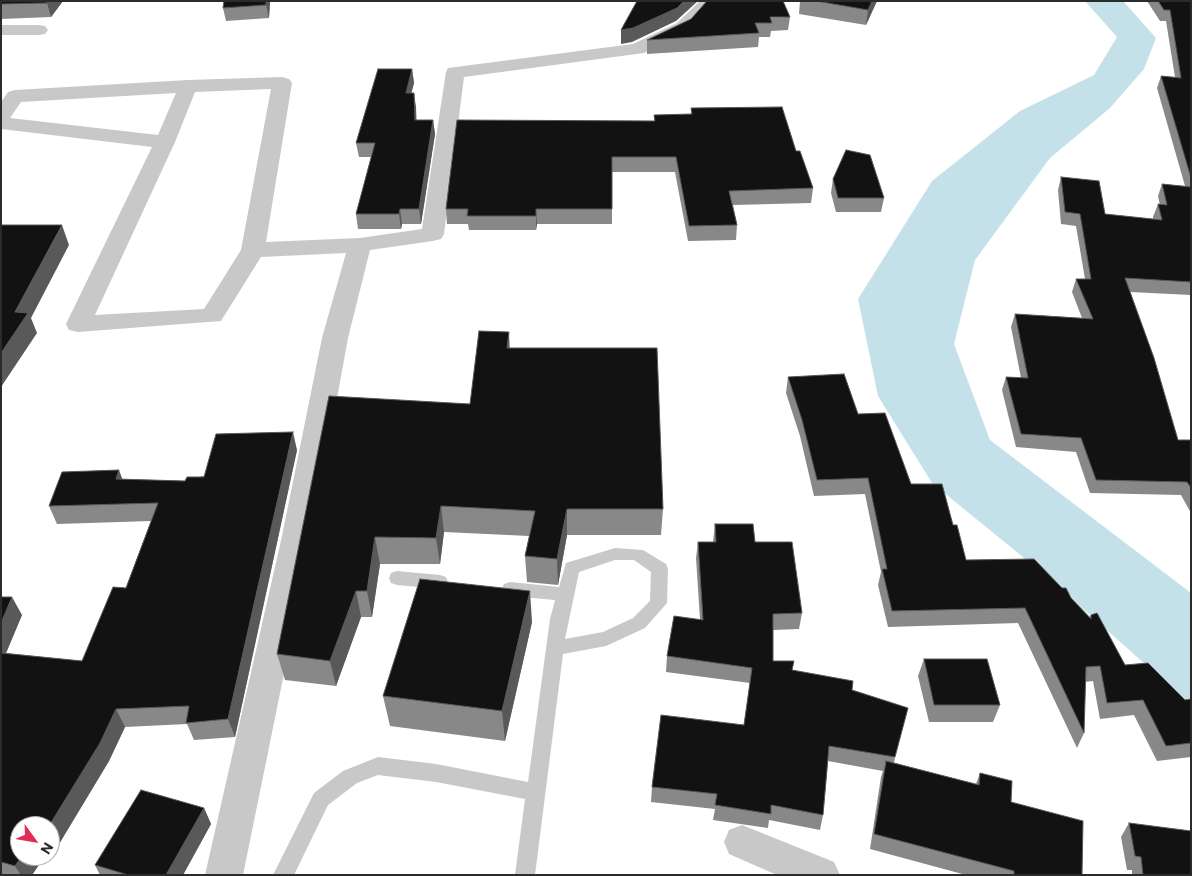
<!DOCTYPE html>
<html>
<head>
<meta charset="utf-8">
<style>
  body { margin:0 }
  #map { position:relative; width:1192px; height:876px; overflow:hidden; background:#fff; font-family:Commissioner,sans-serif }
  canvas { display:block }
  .frame { position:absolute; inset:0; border:2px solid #2b2b2b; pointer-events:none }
  .north { position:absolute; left:10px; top:816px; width:50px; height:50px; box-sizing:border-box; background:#fff; border:1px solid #aaa; border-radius:50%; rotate:122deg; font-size:14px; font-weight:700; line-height:20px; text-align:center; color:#2b2b2b }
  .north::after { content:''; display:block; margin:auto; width:18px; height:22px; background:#e32d57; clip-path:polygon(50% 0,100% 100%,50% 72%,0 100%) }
</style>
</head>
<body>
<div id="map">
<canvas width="1192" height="876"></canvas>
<div class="frame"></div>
<div class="north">N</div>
</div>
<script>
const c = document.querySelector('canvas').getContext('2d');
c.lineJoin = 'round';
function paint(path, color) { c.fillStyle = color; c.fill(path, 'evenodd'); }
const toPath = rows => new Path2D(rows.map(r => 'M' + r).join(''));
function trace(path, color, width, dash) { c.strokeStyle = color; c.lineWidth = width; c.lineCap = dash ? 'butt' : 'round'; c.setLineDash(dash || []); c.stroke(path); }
const water = toPath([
  [1085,1,1123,1,1156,38,1144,69,1110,108,1050,158,975,260,954,344,990,440,1191,593,1191,705,1045,575,932,483,878,396,858,299,932,181,1020,111,1094,75,1117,37]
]);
const service = toPath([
  [615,548,643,550,666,564,668,569,667,603,645,628,606,646,563,654,535,875,515,875,525,799,436,782,378,775,357,783,328,805,294,875,273,875,314,793,343,771,378,757,436,764,528,782,550,619,555,600,510,596,504,594,502,589,504,584,510,582,559,587,566,563,615,548],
  [615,560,634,560,651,572,650,601,633,618,603,632,565,639,579,572,615,560],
  [397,571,440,575,446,577,448,582,446,587,440,589,397,585,391,583,389,578,391,573,397,571]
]);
const minor = toPath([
  [700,1,718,1,689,31,644,53,464,77,444,234,441,239,433,241,370,250,348,338,312,536,243,875,205,875,282,536,322,338,346,253,261,257,221,321,78,332,69,330,66,324,152,147,1,129,1,102,8,92,15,90,188,80,282,77,289,79,292,83,266,242,360,238,422,229,446,72,448,68,633,44,677,23,700,1],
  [271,89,241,250,204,309,95,315,175,142,195,92,271,89],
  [176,93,158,135,10,118,21,102,176,93],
  [1,25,39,25,45,26,48,30,45,34,39,35,1,35,1,25],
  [742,825,834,862,840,875,777,875,729,854,724,842,729,830,742,825]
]);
const wall = toPath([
  [1,1,63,1,51,17,1,19],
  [270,1,269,18,226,21,223,8],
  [800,1,877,1,866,25,799,14],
  [1147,1,1191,1,1191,295,1130,292,1178,440,1191,440,1191,513,1181,495,1090,493,1076,452,1016,447,1002,390,1006,377,1021,378,1011,327,1015,314,1082,318,1072,292,1076,279,1085,279,1076,226,1061,224,1058,190,1061,177,1105,214,1153,219,1153,217,1158,204,1160,205,1158,196,1162,184,1185,186,1157,88,1161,76,1175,77,1166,21,1160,21],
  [790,17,788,30,771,31,770,37,759,37,758,47,647,54,647,40,691,19],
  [412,69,414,83,411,93,416,107,416,120,433,120,435,134,421,224,402,224,401,229,358,229,356,214,371,157,359,157,356,143],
  [691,108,796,151,813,188,811,203,733,205,737,225,736,240,688,241,675,172,612,172,612,224,537,224,536,230,469,230,468,224,447,224,446,209,654,121,654,115,691,115],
  [833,179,884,198,881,212,836,212,831,193],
  [510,348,663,509,661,535,567,535,558,585,527,582,525,556,529,536,444,532,440,564,380,564,372,617,361,617,336,686,285,680,277,654,470,404],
  [788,377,858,414,911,484,953,525,966,560,1071,598,1090,617,1091,615,1125,665,1185,700,1191,699,1191,757,1157,761,1134,715,1100,719,1093,681,1085,682,1084,733,1077,748,1018,623,888,627,878,585,881,572,865,494,814,496,800,436,786,393],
  [297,450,235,737,194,740,187,724,125,727,109,761,56,849,51,847,50,849,50,826,20,826,20,856,45,856,32,875,1,875,1,597,22,615,6,653,82,661,126,588,151,521,57,524,49,506,122,479,185,481],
  [715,524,755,542,802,613,799,629,773,630,773,661,792,670,852,690,895,757,894,763,976,784,980,773,1011,802,1082,875,966,875,870,849,881,777,883,771,828,761,823,815,820,830,769,820,768,828,713,820,715,809,651,802,652,787,744,725,750,683,666,672,667,656,700,619,696,558,698,542,713,542],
  [532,622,505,741,390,726,383,696],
  [924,659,1000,705,993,722,929,722,918,676],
  [204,808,211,824,183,875,100,875,95,865],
  [1129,823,1191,875,1132,875,1132,870,1127,870,1121,837]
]);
const shadedWall = toPath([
  [48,1,63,1,51,17,47,3],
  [266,1,270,1,269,18,266,5],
  [684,1,698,1,676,21,632,42,621,44,621,30],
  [872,1,877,1,866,25,868,10],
  [412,69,414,83,408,107,406,93],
  [414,93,416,107,417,134,415,120],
  [433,120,435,134,421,224,419,209],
  [400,209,402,224,401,229,399,214],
  [536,209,537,224,536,230],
  [62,225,69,245,31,318,37,333,1,387,1,353,15,312],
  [509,332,510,357,507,348],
  [293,432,297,450,235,737,228,719],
  [119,470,126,489,116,479],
  [441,506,444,532,440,564,436,538],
  [567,509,567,535,558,585,557,559],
  [375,537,380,564,372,617,367,591],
  [356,591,361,617,336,686,330,661],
  [530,591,532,622,505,741,502,711],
  [12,597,22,615,1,665,1,623],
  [116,709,125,727,109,761,56,849,50,840,50,826,49,826],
  [204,808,211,824,183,875,166,875],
  [22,856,45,856,32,875,21,875,15,866]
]);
const building = toPath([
  [1,1,48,1,47,3,1,4,1,1],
  [224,1,266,1,266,5,223,8,224,1],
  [637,1,684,1,677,8,633,28,621,30,637,1],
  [707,1,783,1,790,17,770,17,772,23,755,23,759,33,647,40,691,19,707,1],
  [816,1,872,1,868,10,816,1],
  [1158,1,1191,1,1191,178,1161,76,1181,78,1170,10,1164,10,1158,1],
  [378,69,412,69,406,93,414,93,415,120,433,120,419,209,400,209,399,214,356,214,375,143,356,143,378,69],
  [782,107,796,151,800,151,813,188,729,191,737,225,689,226,676,157,612,157,612,209,536,209,536,216,467,216,468,209,446,209,457,120,655,121,654,115,692,114,691,108,782,107],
  [846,150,870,155,884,198,838,198,833,179,846,150],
  [1061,177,1099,181,1105,214,1162,220,1158,204,1167,205,1162,184,1191,187,1191,282,1125,278,1154,358,1178,440,1191,440,1191,488,1187,482,1096,480,1081,438,1021,434,1006,377,1028,378,1015,314,1093,319,1076,279,1091,279,1080,214,1065,212,1061,177],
  [1,225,62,225,15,312,28,313,1,353,1,225],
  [479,331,509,332,507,348,657,348,663,509,567,509,557,559,525,556,535,511,441,506,436,538,375,537,367,591,356,591,330,661,277,654,329,396,470,404,479,331],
  [844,374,858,414,885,413,911,484,942,484,953,525,957,525,966,560,1034,559,1062,588,1066,588,1071,598,1091,619,1091,615,1097,613,1125,665,1148,663,1185,700,1191,699,1191,743,1166,746,1143,700,1107,703,1100,666,1086,667,1084,733,1025,608,892,611,882,569,887,569,868,478,817,480,802,420,788,377,844,374],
  [293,432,228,719,186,723,189,706,116,709,100,743,49,826,20,826,20,856,22,856,15,866,1,862,1,653,82,661,113,587,126,588,158,503,49,506,62,472,119,470,116,479,185,481,187,477,204,477,216,434,293,432],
  [715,524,753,524,755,542,792,542,802,613,773,614,773,661,794,661,792,670,853,681,852,690,908,708,895,757,829,746,823,815,771,805,771,814,715,805,717,794,652,787,661,715,744,725,752,668,667,656,674,616,703,620,698,542,716,542,715,524],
  [420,579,530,591,502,711,383,696,420,579],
  [1,597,12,597,1,623,1,597],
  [924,659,987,659,1000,705,934,705,924,659],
  [886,761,979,785,980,773,1012,781,1011,802,1083,821,1082,875,1014,875,1014,871,874,834,886,761],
  [141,790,204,808,166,875,128,875,95,865,141,790],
  [1129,823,1191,831,1191,875,1143,875,1141,857,1135,856,1129,823]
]);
paint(water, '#c4e1ea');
paint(service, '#c8c8c8');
paint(minor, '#c8c8c8');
paint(wall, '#888');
paint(shadedWall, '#595959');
paint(building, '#121212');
trace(building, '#595959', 1);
</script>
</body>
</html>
